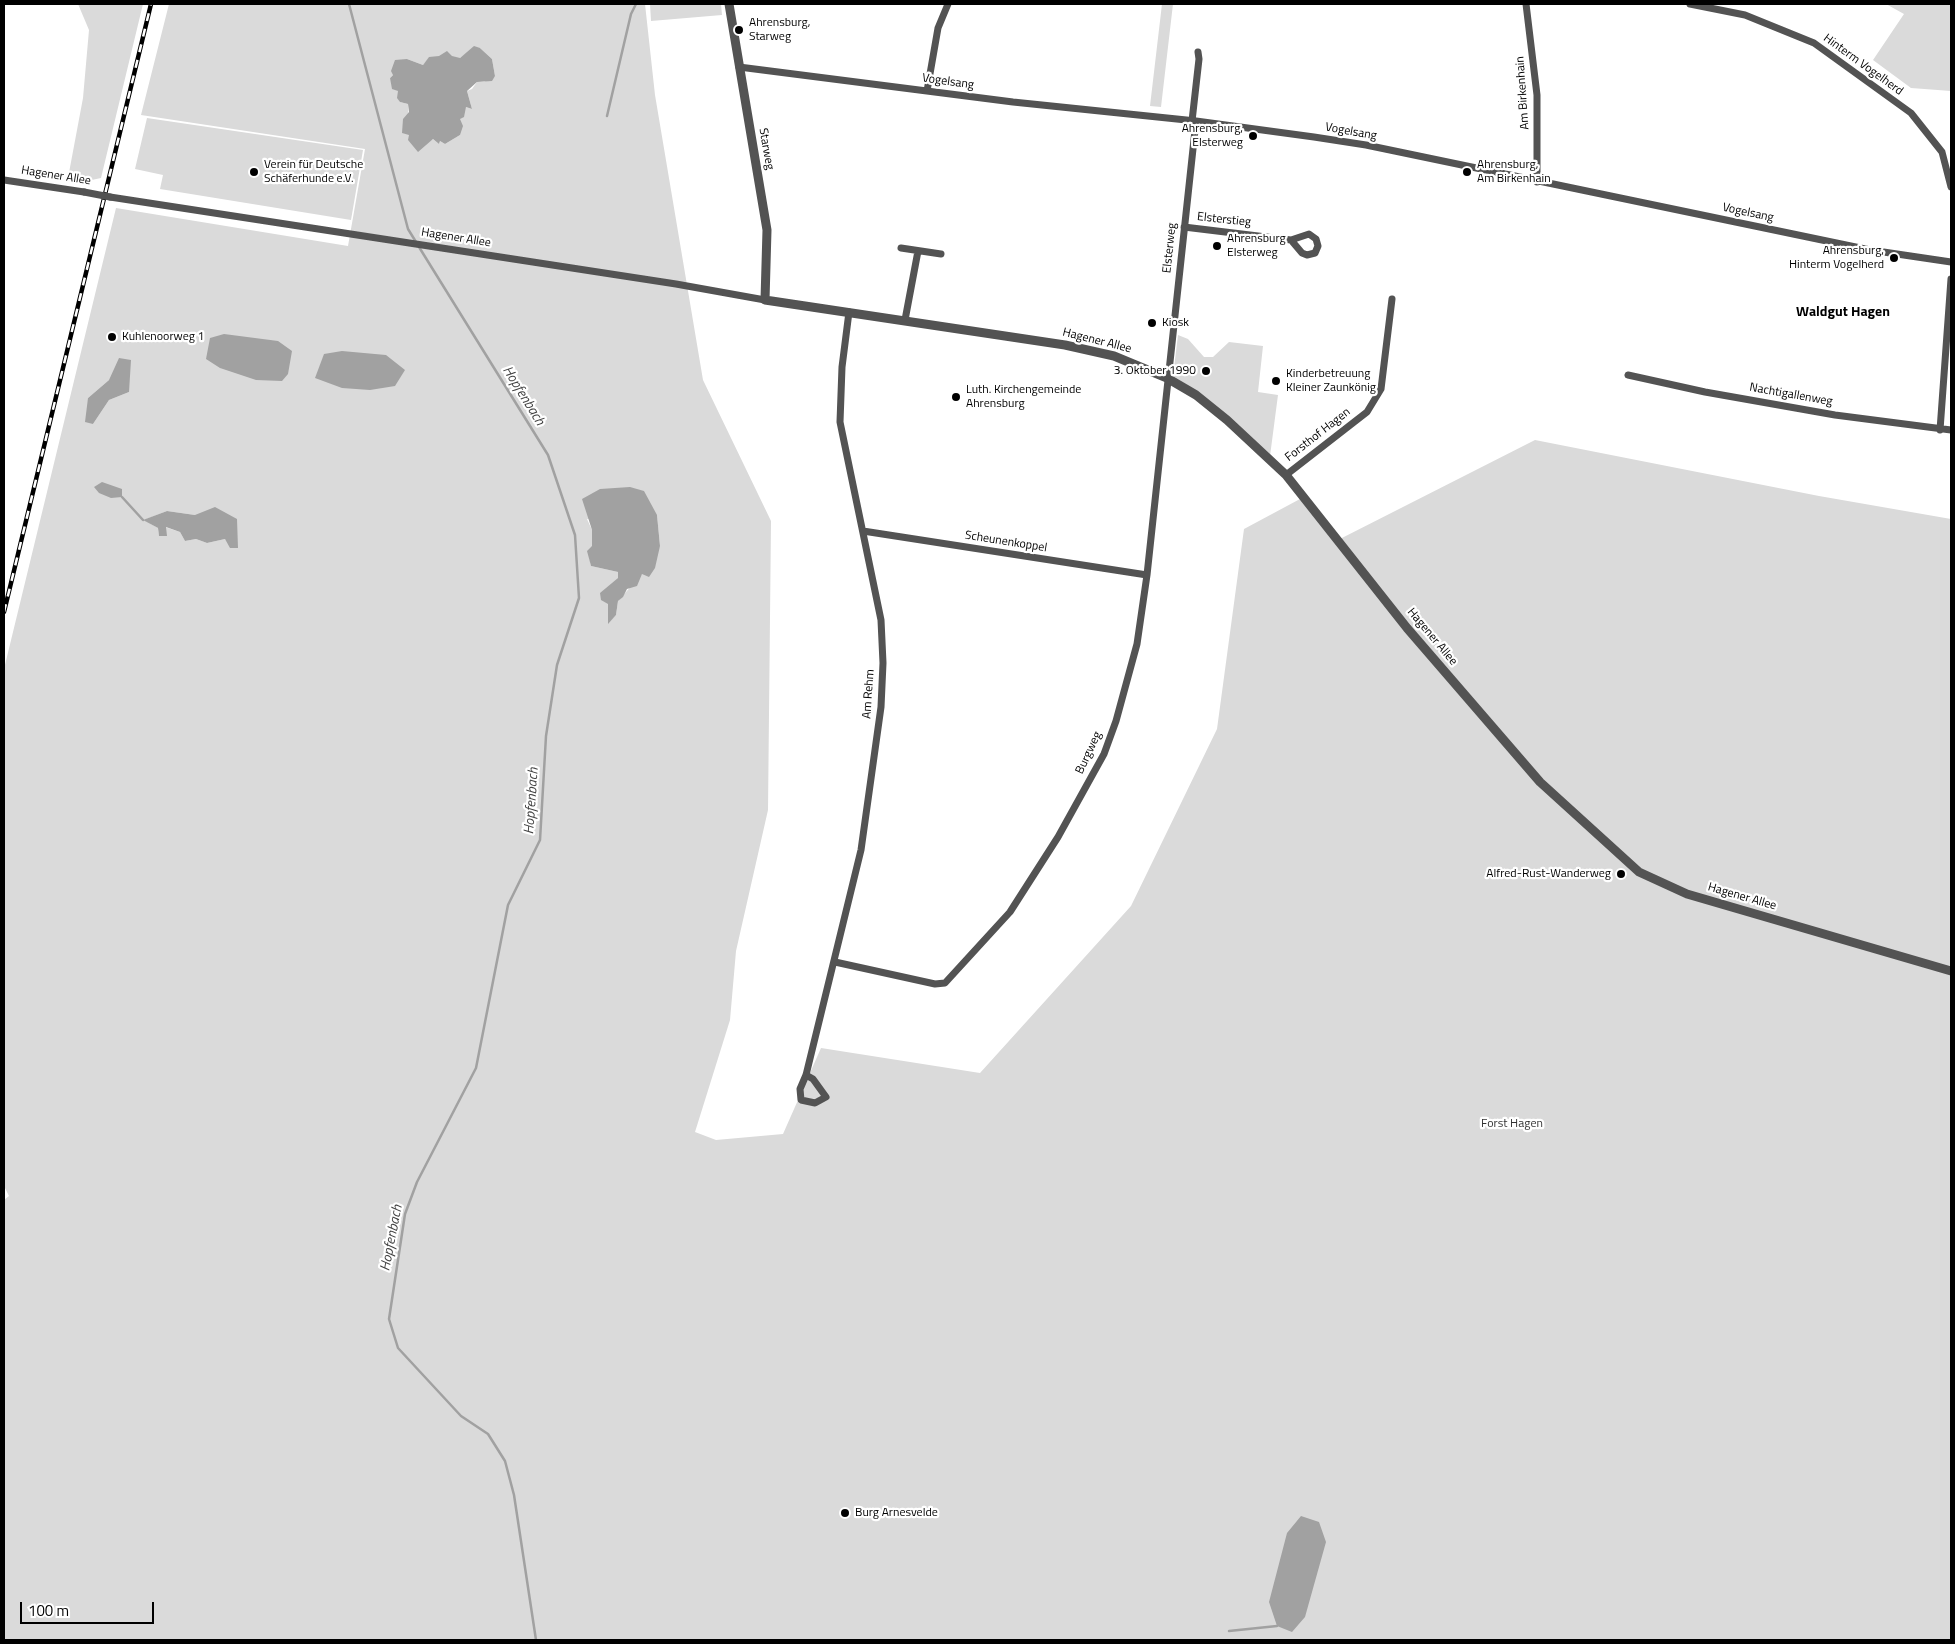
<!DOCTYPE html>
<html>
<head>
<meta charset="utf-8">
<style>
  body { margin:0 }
  #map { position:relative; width:1955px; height:1644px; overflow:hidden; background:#fff; font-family:"Titillium Web",sans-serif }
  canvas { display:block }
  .frame { position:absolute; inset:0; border:5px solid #000; pointer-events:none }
  .scale { position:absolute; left:20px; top:1602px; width:134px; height:22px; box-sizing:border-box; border:2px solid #000; border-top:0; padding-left:6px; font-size:15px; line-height:18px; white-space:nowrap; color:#000; -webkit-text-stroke:4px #fff; paint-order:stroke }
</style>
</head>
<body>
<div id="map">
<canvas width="1955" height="1644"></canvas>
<div class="frame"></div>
<div class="scale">100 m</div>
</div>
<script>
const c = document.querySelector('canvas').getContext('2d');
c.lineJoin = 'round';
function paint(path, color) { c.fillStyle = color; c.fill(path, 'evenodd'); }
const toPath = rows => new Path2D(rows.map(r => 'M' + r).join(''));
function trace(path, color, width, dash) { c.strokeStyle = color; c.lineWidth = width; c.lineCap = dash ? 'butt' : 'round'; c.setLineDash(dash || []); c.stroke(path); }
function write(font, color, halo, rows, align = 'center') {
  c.font = font + ' "Titillium Web",sans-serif'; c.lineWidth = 4.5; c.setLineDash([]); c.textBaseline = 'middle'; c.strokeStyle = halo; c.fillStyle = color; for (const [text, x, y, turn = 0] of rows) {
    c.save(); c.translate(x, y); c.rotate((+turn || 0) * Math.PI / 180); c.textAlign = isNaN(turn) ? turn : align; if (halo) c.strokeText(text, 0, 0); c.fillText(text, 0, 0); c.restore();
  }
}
const green = toPath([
  [78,4,143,4,101,178,87,181,68,178,83,98,89,30],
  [169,4,645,4,655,95,703,380,771,521,768,810,736,951,730,1020,695,1132,716,1140,783,1134,821,1048,980,1073,1131,906,1217,729,1244,529,1300,499,1334,542,1535,440,1819,496,1951,519,1951,1640,4,1640,4,1200,9,1196,4,1186,4,669,116,208,348,246,365,149,141,115],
  [480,48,492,59,495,76,484,82,477,82,472,89,467,91,472,109,466,107,459,119,460,135,445,144,440,141,439,144,433,139,422,146,409,135,408,104,400,102,398,91,390,78,407,59,423,65,429,58,460,58,472,49],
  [109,380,129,392,109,400,93,424,88,398],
  [167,511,195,515,238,548,225,539,207,543,196,539,185,541,180,532,165,527,159,536,158,528,144,520],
  [657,515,660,546,642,574,618,601,616,615,608,623,608,604,618,578,618,572,591,566,588,551,592,547,592,530,587,519],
  [650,4,721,4,722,15,651,21],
  [1162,4,1173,4,1161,107,1150,106],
  [1886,4,1951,4,1951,91,1911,88,1873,60,1904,14],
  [147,118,363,150,351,220,160,189,163,175,135,169],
  [1178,335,1188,339,1204,357,1213,357,1229,342,1263,346,1258,392,1278,395,1270,456,1192,388,1173,376]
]);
const water = toPath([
  [474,46,480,48,492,59,495,76,492,81,477,82,467,91,472,109,466,107,464,117,460,119,463,126,460,135,445,144,440,141,439,144,433,139,418,152,408,140,409,135,402,133,403,119,409,112,408,104,400,102,397,98,398,91,392,89,390,78,393,75,391,71,395,60,407,59,423,65,429,57,439,56,447,51,452,56,460,58],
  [224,334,278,341,292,351,288,374,282,381,256,380,220,368,206,359,210,338],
  [342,351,386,355,405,370,395,386,370,390,342,388,315,378,324,354],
  [119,358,131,360,129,392,109,400,93,424,85,422,88,398,109,380],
  [102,482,122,489,122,497,111,498,99,493,94,487],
  [630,487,644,491,657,515,660,546,655,568,649,577,642,574,637,586,627,589,623,597,618,601,616,615,608,624,608,604,601,600,600,593,618,578,618,572,591,566,587,551,592,546,592,530,582,499,600,489],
  [215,507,237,519,238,548,230,548,225,539,207,543,196,539,185,541,180,532,166,527,167,536,159,536,158,528,143,520,167,511,195,515],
  [1301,1516,1319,1522,1326,1542,1305,1617,1292,1632,1277,1626,1269,1602,1287,1533]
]);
const stream = toPath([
  [349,4,408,229,416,242],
  [607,116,631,14,636,4],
  [419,247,548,455,575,535,579,598,557,665,546,736,540,840,508,905,476,1068,417,1182,405,1214,389,1319,398,1348,461,1416,488,1434,505,1461,514,1495,536,1640],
  [122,497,143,520],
  [1229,1631,1277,1626]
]);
const minor = toPath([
  [1526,4,1537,95,1537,182],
  [1690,4,1745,15,1814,43,1911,113,1942,152,1951,187],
  [739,67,1013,102,1196,121,1314,137,1366,145,1870,250,1951,262],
  [927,91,938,28,948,4],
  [1192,121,1199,59,1198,52],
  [4,180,84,192],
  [110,197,676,284,765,300],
  [1184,227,1291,240,1302,253,1307,255,1315,253,1318,246,1316,239,1309,234,1291,240],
  [901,248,941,254],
  [905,320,918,251],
  [1628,375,1705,392,1835,415,1951,430],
  [1940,430,1951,279],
  [1286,475,1367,412,1381,389,1392,299],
  [863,531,1147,575],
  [835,962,935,984,945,983,1010,912,1058,837,1104,754,1116,721,1137,644,1147,575,1196,121],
  [806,1075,813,1079,826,1097,815,1103,801,1100,800,1089,806,1075,861,850,881,707,883,663,881,620,840,422,842,367,849,312]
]);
const tertiary = toPath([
  [729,4,767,230,765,300,1065,345,1114,356,1167,378,1196,395,1227,420,1286,475,1407,628,1540,782,1639,872,1687,894,1951,971]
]);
const rail = toPath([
  [4,612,151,4]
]);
const minorBridge = toPath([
  [84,192,110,197]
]);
const markers = [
  [739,30,5,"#000"],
  [1253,136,5,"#000"],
  [254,172,5,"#000"],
  [1467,172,5,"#000"],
  [1217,246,5,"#000"],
  [1894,258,5,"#000"],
  [1152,323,5,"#000"],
  [112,337,5,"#000"],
  [1206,371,5,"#000"],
  [1276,381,5,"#000"],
  [956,397,5,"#000"],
  [1621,874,5,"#000"],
  [845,1513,5,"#000"]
];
const poiNames = [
  ["Ahrensburg,",749,23],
  ["Starweg",749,37],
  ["Ahrensburg,",1243,129,"right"],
  ["Elsterweg",1243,143,"right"],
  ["Verein für Deutsche",264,165],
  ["Schäferhunde e.V.",264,179],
  ["Ahrensburg,",1477,165],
  ["Am Birkenhain",1477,179],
  ["Ahrensburg",1227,239],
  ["Elsterweg",1227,253],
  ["Ahrensburg,",1884,251,"right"],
  ["Hinterm Vogelherd",1884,265,"right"],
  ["Kiosk",1162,323],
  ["Kuhlenoorweg 1",122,337],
  ["3. Oktober 1990",1196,371,"right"],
  ["Kinderbetreuung",1286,374],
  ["Kleiner Zaunkönig",1286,388],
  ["Luth. Kirchengemeinde",966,390],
  ["Ahrensburg",966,404],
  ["Alfred-Rust-Wanderweg",1611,874,"right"],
  ["Burg Arnesvelde",855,1513]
];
const streetNames = [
  ["Hinterm Vogelherd",1863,65,36],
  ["Vogelsang",948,82,8],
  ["Am Birkenhain",1523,93,-94],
  ["Vogelsang",1351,132,10],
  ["Starweg",766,149,80],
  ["Hagener Allee",56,176,9],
  ["Vogelsang",1748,213,12],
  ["Elsterstieg",1224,220,6],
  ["Hagener Allee",456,238,9],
  ["Elsterweg",1170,248,-84],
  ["Hagener Allee",1097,341,14],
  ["Nachtigallenweg",1791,395,10],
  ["Forsthof Hagen",1318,435,-38],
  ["Scheunenkoppel",1006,542,9],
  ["Hagener Allee",1432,637,50],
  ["Am Rehm",869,694,-86],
  ["Burgweg",1089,753,-65],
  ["Hagener Allee",1742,897,16]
];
const parkNames = [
  ["Forst Hagen",1512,1124]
];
const neighbourhoodNames = [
  ["Waldgut Hagen",1843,313]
];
const waterNames = [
  ["Hopfenbach",523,396,58],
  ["Hopfenbach",532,801,-86],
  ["Hopfenbach",392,1238,-79]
];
paint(green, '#dadada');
paint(water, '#a1a1a1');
trace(stream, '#a1a1a1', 2.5);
trace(minor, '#535353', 7);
trace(tertiary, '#535353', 9);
trace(rail, '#000', 4.5);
trace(rail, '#fff', 2.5, [8]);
trace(minorBridge, '#535353', 7);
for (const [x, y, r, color] of markers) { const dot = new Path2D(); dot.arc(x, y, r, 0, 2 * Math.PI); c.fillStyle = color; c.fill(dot); trace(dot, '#fff', 2); }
write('12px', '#000', '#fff', poiNames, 'left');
write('12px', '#000', '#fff', streetNames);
write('12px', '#313131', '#fff', parkNames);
write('bold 14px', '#000', '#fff', neighbourhoodNames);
write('italic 14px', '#424242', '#fff', waterNames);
</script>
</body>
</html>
